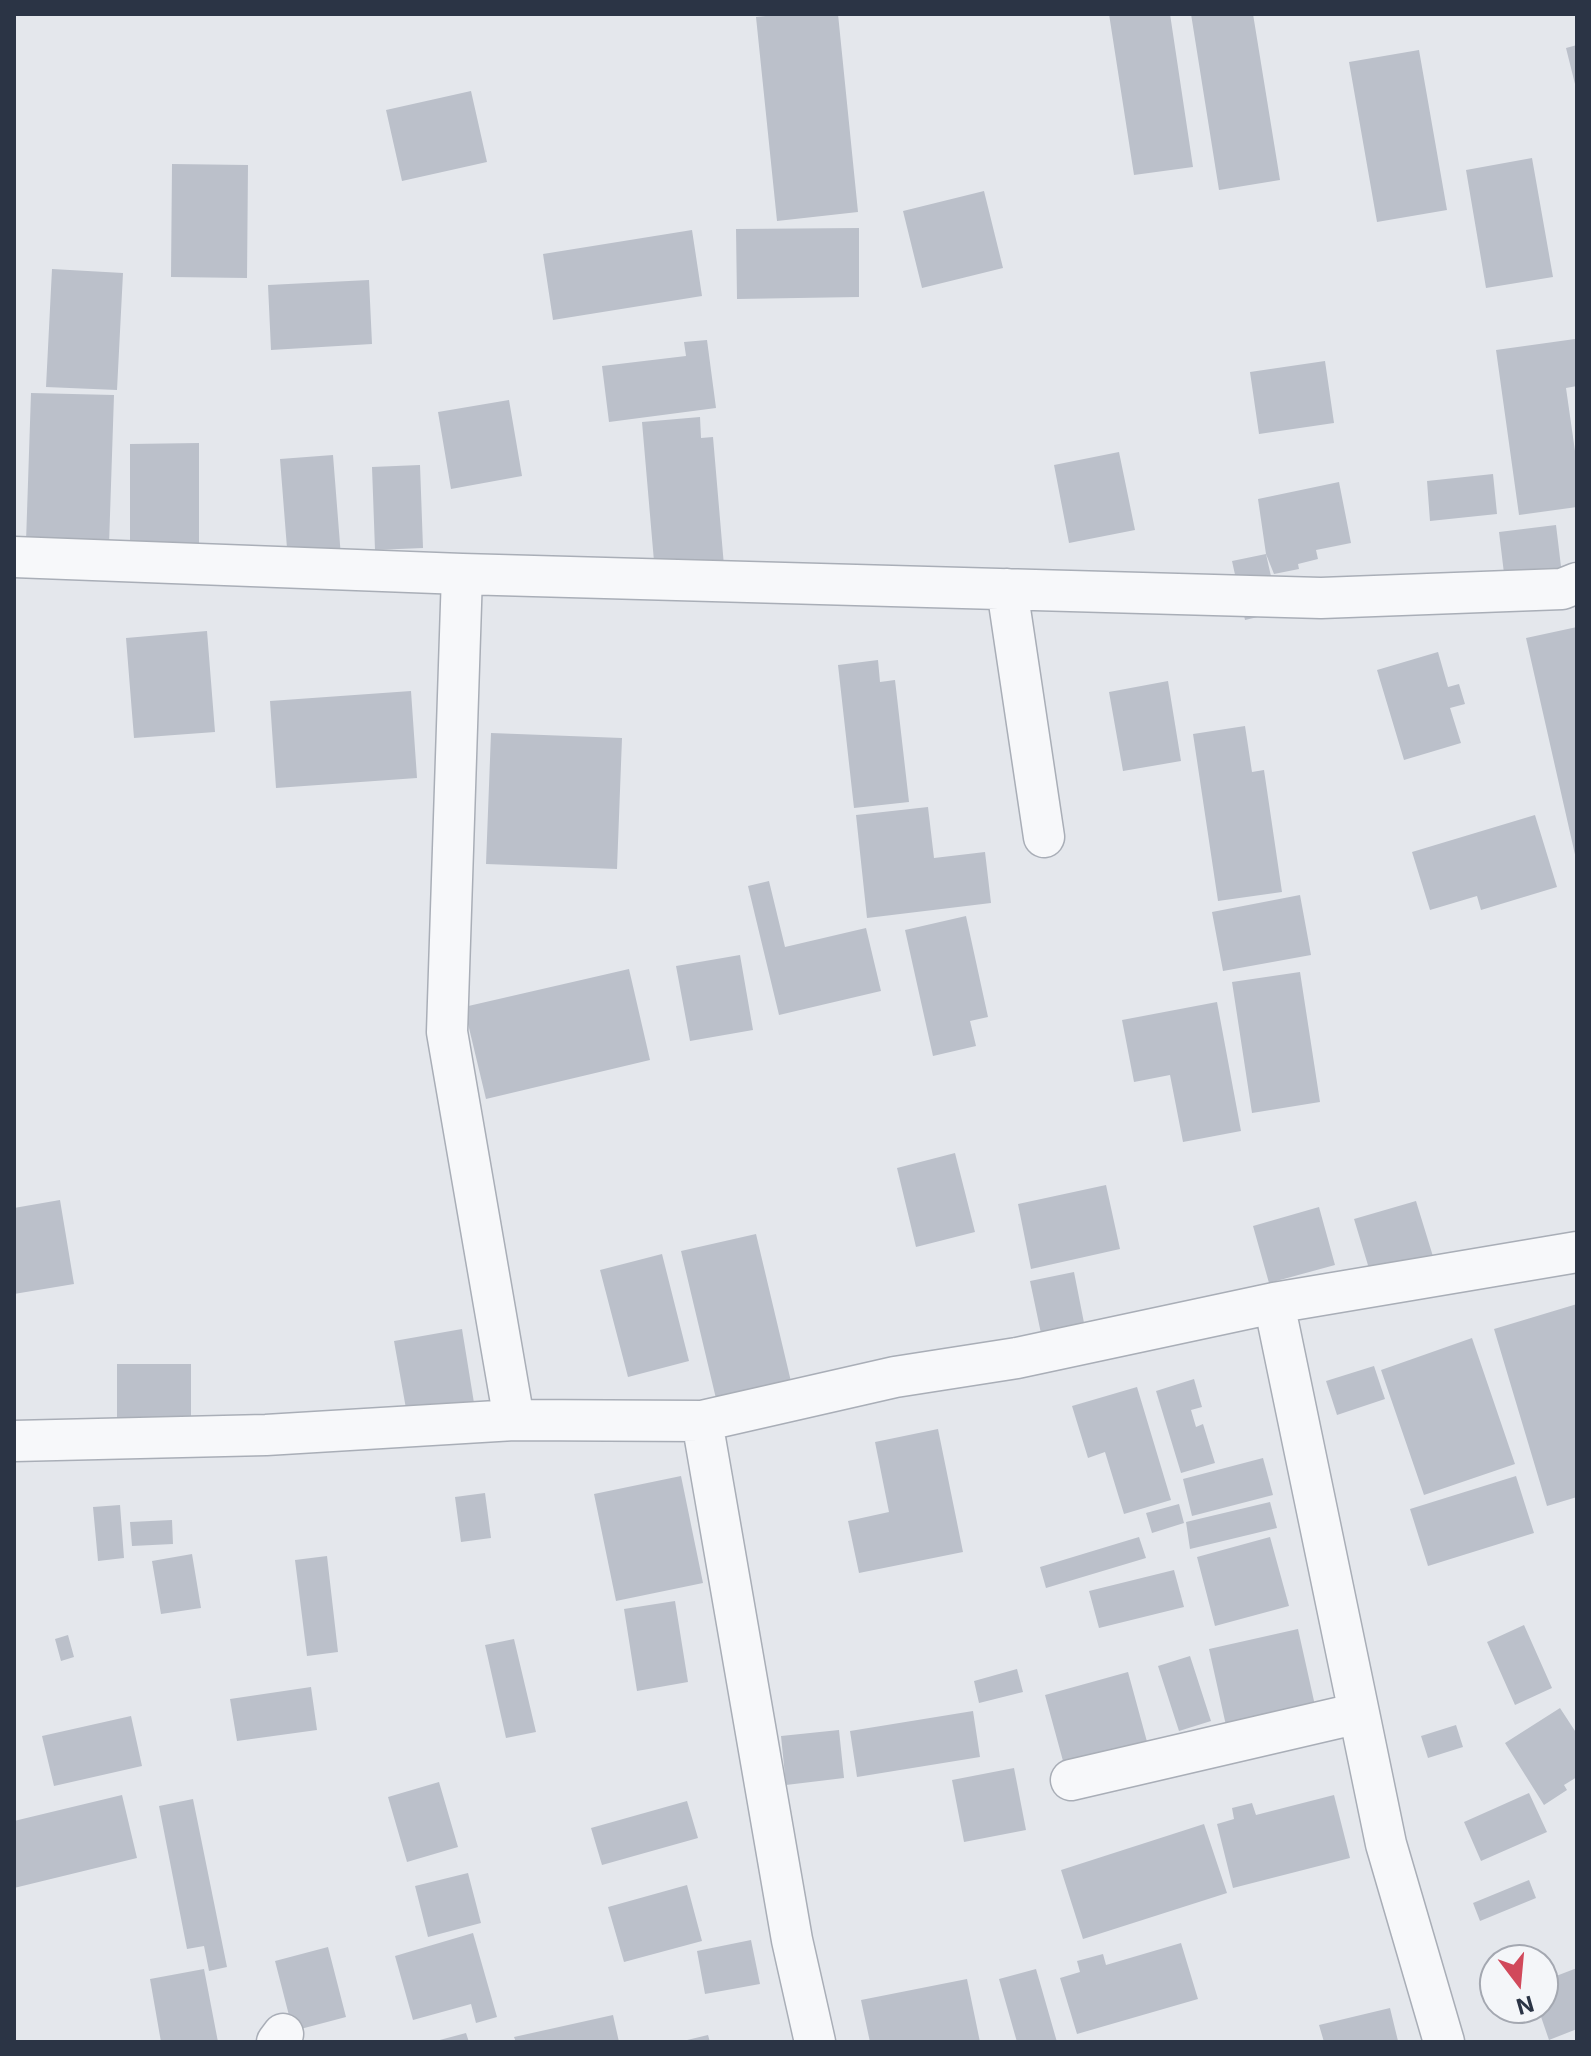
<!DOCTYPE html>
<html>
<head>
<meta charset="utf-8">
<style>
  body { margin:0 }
  #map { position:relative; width:1591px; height:2056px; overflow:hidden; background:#e4e7ec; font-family:Inter,sans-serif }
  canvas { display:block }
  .frame { position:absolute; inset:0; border:16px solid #2b3445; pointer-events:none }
  .north { position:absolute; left:1479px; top:1944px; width:80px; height:80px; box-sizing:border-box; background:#f4f6f9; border:2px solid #a4a8b1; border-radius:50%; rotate:164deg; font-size:22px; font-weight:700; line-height:32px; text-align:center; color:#2b3445 }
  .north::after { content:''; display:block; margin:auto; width:28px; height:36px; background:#d1495b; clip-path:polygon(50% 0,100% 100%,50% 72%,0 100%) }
</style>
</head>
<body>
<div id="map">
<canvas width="1591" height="2056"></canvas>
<div class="frame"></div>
<div class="north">N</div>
</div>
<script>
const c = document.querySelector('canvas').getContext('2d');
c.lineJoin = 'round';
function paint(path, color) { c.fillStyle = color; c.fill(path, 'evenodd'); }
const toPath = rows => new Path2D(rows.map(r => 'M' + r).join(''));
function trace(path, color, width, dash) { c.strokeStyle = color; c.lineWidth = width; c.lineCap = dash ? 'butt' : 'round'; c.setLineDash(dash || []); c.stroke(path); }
const building = toPath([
  [785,14,838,14,858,212,777,221,756,17],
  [1109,14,1170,14,1193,167,1134,175],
  [1191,14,1253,14,1280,180,1219,190],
  [1577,45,1577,88,1576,88,1566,48],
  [1419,50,1447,210,1377,222,1349,62],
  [471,91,487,162,402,181,386,110],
  [1532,158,1553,277,1486,288,1466,170],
  [172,164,248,165,247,278,171,277],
  [984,191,1003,268,922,288,903,211],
  [859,228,859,297,737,299,736,229],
  [692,230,702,296,553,320,543,254],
  [52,269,123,273,117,390,46,387],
  [369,280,372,344,271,350,268,285],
  [1575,339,1577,386,1566,388,1577,465,1577,507,1519,515,1496,350],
  [707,340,716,408,609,422,602,366,686,356,684,342],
  [1325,361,1334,423,1259,434,1250,372],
  [31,393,114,395,109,545,26,542],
  [509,400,522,476,451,489,438,412],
  [700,417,701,438,713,437,724,566,655,573,642,422],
  [199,443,199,550,130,550,130,444],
  [1119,452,1135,530,1069,543,1054,465],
  [333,455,341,557,288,561,280,459],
  [420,465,423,548,375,550,372,467],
  [1493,474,1497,514,1430,521,1427,481],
  [1339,482,1351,543,1316,550,1318,559,1298,564,1299,569,1274,574,1266,554,1258,499],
  [1556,525,1563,583,1506,590,1499,532],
  [1266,554,1279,612,1245,620,1232,561],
  [1577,627,1577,859,1576,859,1526,638],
  [207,631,215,732,134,738,126,638],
  [1438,652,1448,687,1459,684,1465,704,1450,708,1461,743,1404,760,1377,670],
  [878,660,880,682,895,680,909,802,854,808,838,665],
  [1168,681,1181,761,1123,771,1109,692],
  [411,691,417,778,276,788,270,701],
  [1245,726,1252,772,1264,770,1282,892,1218,901,1193,734],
  [491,733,622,738,617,869,486,864],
  [928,807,934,858,985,852,991,903,867,918,856,815],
  [1535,815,1557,887,1481,910,1477,896,1430,910,1412,852],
  [769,881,785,947,866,928,881,991,779,1015,748,886],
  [1300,895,1311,955,1223,971,1212,912],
  [966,916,988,1017,970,1021,976,1046,933,1056,905,930],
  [740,955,753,1030,690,1041,676,966],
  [629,969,650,1060,486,1099,464,1007],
  [1300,972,1320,1102,1252,1113,1232,982],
  [1217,1002,1241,1131,1183,1142,1170,1075,1134,1082,1122,1020],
  [955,1153,975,1232,916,1247,897,1168],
  [1106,1185,1120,1249,1031,1269,1018,1204],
  [60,1200,74,1284,14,1294,14,1208],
  [1416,1201,1439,1276,1377,1295,1354,1219],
  [1319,1207,1335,1265,1269,1283,1253,1226],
  [756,1234,793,1390,718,1407,681,1251],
  [662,1254,689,1361,628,1377,600,1270],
  [1074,1272,1086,1333,1043,1343,1030,1281],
  [1577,1304,1577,1497,1547,1506,1494,1329],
  [462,1329,475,1409,408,1420,394,1341],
  [1472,1338,1515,1464,1424,1495,1381,1370],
  [117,1364,191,1364,191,1436,117,1436],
  [1374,1366,1385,1399,1337,1415,1326,1381],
  [1194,1379,1202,1407,1191,1410,1196,1427,1203,1424,1215,1463,1181,1473,1156,1391],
  [1137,1387,1171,1500,1124,1514,1105,1452,1088,1458,1072,1406],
  [938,1429,963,1552,859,1573,848,1521,889,1512,875,1442],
  [1263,1458,1273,1495,1192,1516,1183,1479],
  [681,1476,703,1583,616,1601,594,1494],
  [1516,1476,1534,1533,1428,1566,1410,1509],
  [485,1493,491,1538,461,1542,455,1497],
  [1270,1502,1277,1528,1190,1549,1186,1522],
  [1179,1504,1184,1523,1152,1533,1146,1513],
  [120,1505,124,1558,98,1561,93,1507],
  [172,1520,173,1544,132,1546,130,1522],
  [1139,1537,1146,1558,1046,1588,1040,1567],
  [1270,1537,1289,1606,1215,1626,1197,1557],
  [192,1554,201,1608,161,1614,152,1561],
  [327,1556,338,1652,307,1656,295,1560],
  [1174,1570,1184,1607,1099,1628,1089,1591],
  [675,1601,688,1682,637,1691,624,1609],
  [1524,1625,1552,1688,1515,1705,1487,1642],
  [1298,1629,1318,1719,1229,1739,1209,1649],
  [68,1635,74,1657,61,1661,55,1639],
  [514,1639,536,1732,506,1738,485,1645],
  [1190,1656,1211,1721,1179,1731,1158,1666],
  [1017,1669,1023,1692,979,1703,974,1681],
  [1128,1672,1149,1749,1066,1772,1045,1695],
  [311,1687,317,1730,237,1741,230,1699],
  [1560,1708,1577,1734,1577,1777,1564,1785,1567,1790,1544,1805,1505,1743],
  [973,1711,980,1757,857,1777,850,1731],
  [131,1716,142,1766,54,1786,42,1736],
  [1456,1725,1463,1747,1428,1758,1421,1736],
  [839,1730,844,1778,786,1785,781,1736],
  [1014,1768,1026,1830,964,1842,952,1780],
  [439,1782,458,1847,407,1862,388,1797],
  [1529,1793,1547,1832,1481,1861,1464,1822],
  [122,1795,137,1858,14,1888,14,1821],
  [1334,1795,1350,1858,1233,1888,1217,1824,1234,1819,1232,1808,1252,1803,1256,1815],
  [193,1799,227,1967,209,1971,204,1946,187,1949,159,1806],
  [687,1801,698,1838,602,1865,591,1828],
  [1204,1824,1227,1893,1083,1939,1061,1870],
  [468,1873,481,1923,428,1937,415,1886],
  [1529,1880,1536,1898,1480,1921,1473,1903],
  [687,1885,702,1941,624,1962,608,1907],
  [473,1933,497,2017,476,2023,471,2004,413,2020,395,1956],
  [751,1940,760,1984,705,1994,697,1951],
  [1181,1943,1198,1999,1077,2034,1060,1978,1080,1972,1077,1961,1103,1954,1106,1965],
  [328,1947,346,2017,293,2031,275,1961],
  [1577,1968,1577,2029,1549,2040,1538,2008,1543,2008,1543,1981],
  [204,1969,218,2042,161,2042,150,1979],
  [1036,1969,1057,2042,1017,2042,999,1979],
  [967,1979,980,2042,870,2042,861,2000],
  [1390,2008,1398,2041,1324,2042,1319,2025],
  [613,2015,619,2042,516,2042,514,2037],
  [466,2033,469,2042,436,2042,436,2041],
  [708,2035,710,2042,683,2042,683,2041]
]);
const minor = toPath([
  [14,557,462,574,1321,598,1562,589,1577,583],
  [462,574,447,1032,514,1420],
  [1007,589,1044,837],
  [702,1421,792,1940,815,2042],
  [14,1441,266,1435,514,1420,702,1421,895,1377,1017,1358,1274,1303,1577,1252],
  [1359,1713,1386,1844,1444,2042],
  [1071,1780,1359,1713,1274,1303],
  [277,2042,283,2034]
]);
paint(building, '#bbc0ca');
trace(minor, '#a9aeb7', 43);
trace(minor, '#f7f8fa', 40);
</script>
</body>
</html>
